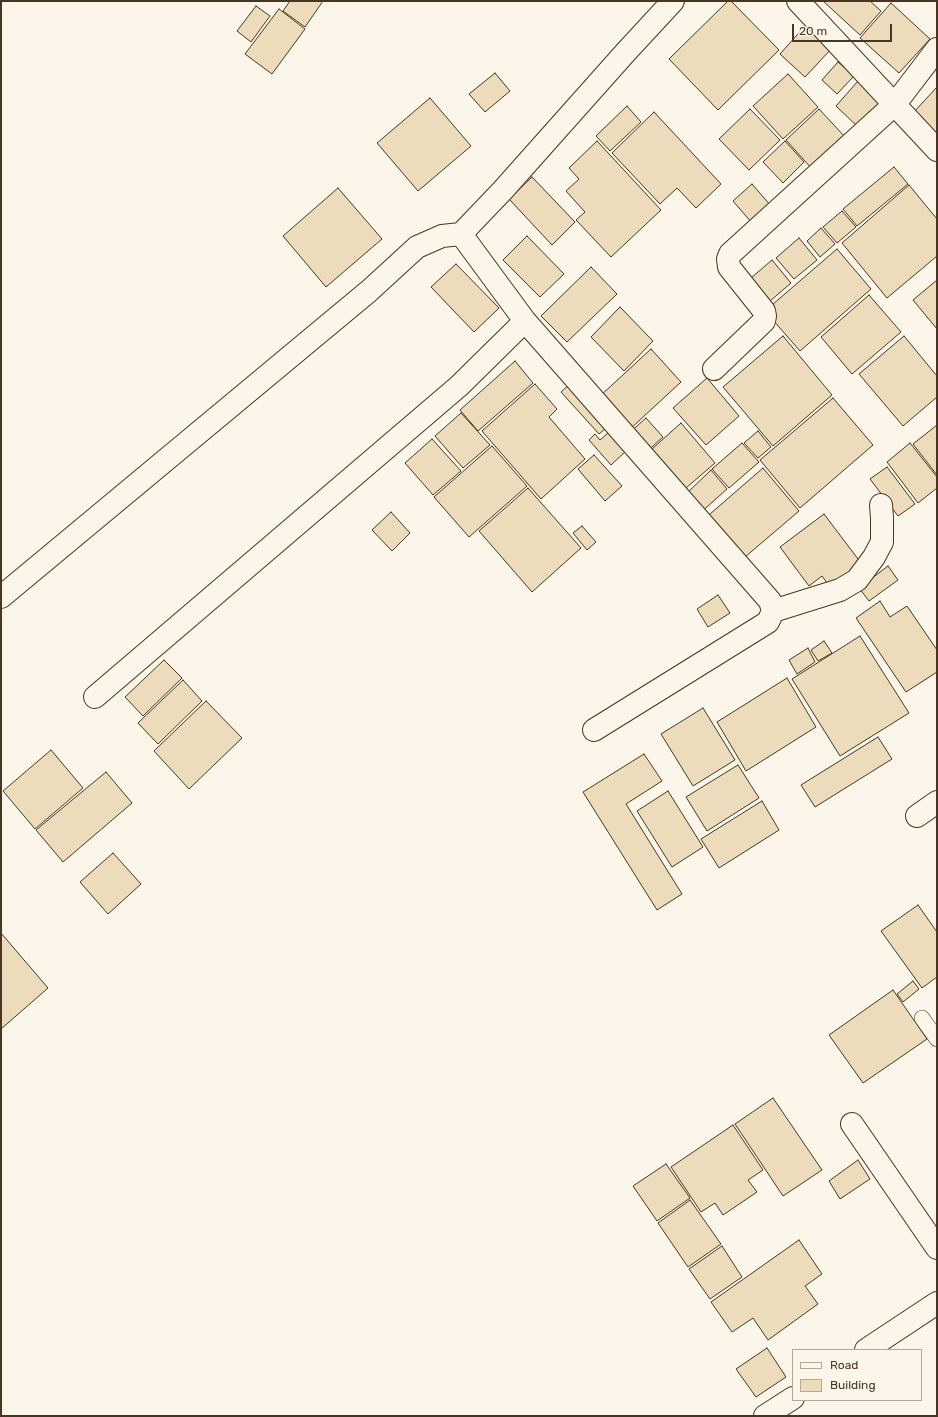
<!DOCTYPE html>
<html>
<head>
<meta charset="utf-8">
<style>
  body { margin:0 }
  #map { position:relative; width:938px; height:1417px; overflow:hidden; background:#fbf6e9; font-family:Rubik,sans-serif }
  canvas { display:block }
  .frame { position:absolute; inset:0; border:2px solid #4a3520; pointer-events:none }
  .legend { position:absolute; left:792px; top:1349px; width:130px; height:52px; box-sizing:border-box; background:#fbf6e9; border:1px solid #b4a999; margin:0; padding:5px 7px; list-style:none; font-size:12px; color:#4a3520 }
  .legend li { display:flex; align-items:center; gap:8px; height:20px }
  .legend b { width:20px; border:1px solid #b4a999 }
  .scale { position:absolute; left:792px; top:24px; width:100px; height:18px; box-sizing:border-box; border:2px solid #4a3520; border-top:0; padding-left:5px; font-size:12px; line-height:14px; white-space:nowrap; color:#4a3520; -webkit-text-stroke:3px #fbf6e9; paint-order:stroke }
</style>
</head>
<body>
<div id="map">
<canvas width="938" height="1417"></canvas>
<div class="frame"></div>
<ul class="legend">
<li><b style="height:5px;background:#fbf6e9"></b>Road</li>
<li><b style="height:11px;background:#ecdcbc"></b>Building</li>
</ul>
<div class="scale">20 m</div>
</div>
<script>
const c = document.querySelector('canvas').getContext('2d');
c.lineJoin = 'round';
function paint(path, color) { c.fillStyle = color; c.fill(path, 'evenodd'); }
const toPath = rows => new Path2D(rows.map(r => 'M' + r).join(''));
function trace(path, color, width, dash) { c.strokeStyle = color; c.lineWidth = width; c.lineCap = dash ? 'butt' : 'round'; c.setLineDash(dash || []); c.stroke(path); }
const building = toPath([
  [290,1,323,1,305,27,283,11,290,1],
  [728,1,731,1,779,50,718,110,669,59,728,1],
  [823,1,870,1,881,11,860,35,823,1],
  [891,3,930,39,899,73,860,38,891,3],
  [256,6,270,16,251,42,237,31,256,6],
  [279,9,305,29,272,74,245,54,279,9],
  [807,24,832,48,805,77,780,54,807,24],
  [838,62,854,76,837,94,822,80,838,62],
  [495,73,510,91,485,112,469,94,495,73],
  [788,74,818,107,783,139,753,106,788,74],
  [858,81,881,103,858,127,836,106,858,81],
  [937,87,937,133,914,112,937,87],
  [430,98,471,146,418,191,377,143,430,98],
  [627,106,641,122,610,151,596,136,627,106],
  [750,109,780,140,749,170,719,139,750,109],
  [819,109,846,138,813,170,786,140,819,109],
  [654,112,721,184,696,208,677,188,660,204,612,153,654,112],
  [597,141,661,210,611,257,576,220,585,212,566,191,579,179,569,168,597,141],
  [785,141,804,162,783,183,763,162,785,141],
  [894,167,908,184,857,226,843,209,894,167],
  [532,177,575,222,552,245,509,199,532,177],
  [752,184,771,206,752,223,733,201,752,184],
  [909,185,937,219,937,256,887,298,842,243,909,185],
  [338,188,382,239,326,287,283,236,338,188],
  [842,211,856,227,837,243,823,227,842,211],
  [821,228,835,244,820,257,807,241,821,228],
  [527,236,564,274,540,297,503,260,527,236],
  [799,238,817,260,794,279,776,258,799,238],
  [837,249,871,289,800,351,765,311,837,249],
  [772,260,791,283,763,307,744,284,772,260],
  [456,264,499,308,474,332,431,287,456,264],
  [591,267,617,294,567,342,541,316,591,267],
  [937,280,937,329,913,300,937,280],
  [869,295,901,332,852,374,821,337,869,295],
  [620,307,653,341,624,371,591,337,620,307],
  [783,336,832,395,773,446,723,387,783,336],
  [904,336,937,376,937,397,903,426,859,374,904,336],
  [651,349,681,382,629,430,599,397,651,349],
  [515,361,533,383,478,431,460,410,515,361],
  [707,378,739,416,706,445,673,408,707,378],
  [572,382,611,424,599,434,561,392,572,382],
  [535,384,557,409,549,417,585,459,541,499,482,431,535,384],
  [833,398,873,445,800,508,760,460,833,398],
  [461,413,490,445,463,468,435,436,461,413],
  [646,418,663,437,644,454,627,435,646,418],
  [681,423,715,463,686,488,652,449,681,423],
  [937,425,937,475,913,444,937,425],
  [758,431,771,447,758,458,744,443,758,431],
  [609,432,626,451,611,465,589,440,595,434,600,440,609,432],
  [432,439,461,471,433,495,405,463,432,439],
  [742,443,759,462,729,488,712,469,742,443],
  [910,443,937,477,937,488,918,503,887,462,910,443],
  [492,446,527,486,469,537,434,497,492,446],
  [594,455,622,486,605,501,578,469,594,455],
  [887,467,915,504,898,516,870,479,887,467],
  [763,468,799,511,738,563,702,521,763,468],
  [711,470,727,489,699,514,684,496,711,470],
  [528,488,581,548,532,592,479,531,528,488],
  [391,512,410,533,392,551,372,530,391,512],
  [824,514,861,563,830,587,822,576,809,586,780,547,824,514],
  [582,526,596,542,587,550,573,533,582,526],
  [888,566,898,580,869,601,859,588,888,566],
  [718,595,730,613,708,627,697,609,718,595],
  [880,601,890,617,907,606,937,650,937,672,906,692,856,618,880,601],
  [860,636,909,713,840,756,792,679,860,636],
  [824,641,832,653,818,661,811,650,824,641],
  [808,648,815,662,797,674,789,660,808,648],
  [164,660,182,678,143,716,125,697,164,660],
  [787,678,816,727,746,771,717,722,787,678],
  [183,680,202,701,158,744,138,723,183,680],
  [206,701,242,738,189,789,154,751,206,701],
  [703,708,735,760,693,786,661,734,703,708],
  [878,737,892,759,815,807,801,785,878,737],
  [51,750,83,788,35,829,3,791,51,750],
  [644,754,662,781,626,804,682,894,657,910,583,792,644,754],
  [738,765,759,798,707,831,686,797,738,765],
  [106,772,132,803,63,862,36,830,106,772],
  [668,791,703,847,672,867,637,811,668,791],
  [762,801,779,830,719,868,701,839,762,801],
  [113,853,141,884,108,914,80,882,113,853],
  [918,905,937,932,937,977,922,988,881,931,918,905],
  [1,933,48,988,1,1029,1,933],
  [913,981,919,989,903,1002,897,994,913,981],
  [893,990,927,1039,863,1083,829,1035,893,990],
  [773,1098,822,1170,783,1196,735,1124,773,1098],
  [733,1125,763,1170,748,1180,757,1192,723,1215,715,1203,701,1212,671,1167,733,1125],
  [858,1160,870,1179,840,1199,829,1181,858,1160],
  [666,1164,690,1198,657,1221,633,1186,666,1164],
  [690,1200,721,1244,688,1267,658,1223,690,1200],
  [799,1240,822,1274,805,1286,818,1304,768,1340,753,1318,732,1332,711,1302,799,1240],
  [722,1246,742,1277,710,1299,689,1269,722,1246],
  [767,1348,786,1377,756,1397,736,1369,767,1348]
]);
const service = toPath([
  [922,1018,937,1039]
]);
const minor = toPath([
  [798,1,937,150],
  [461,234,525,321,770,601,773,611,768,622,594,730],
  [714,369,764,321,765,316,764,311,729,267,728,259,730,254,895,104,937,49],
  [1,597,369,291,417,247,442,236,461,234,503,190,625,53,673,1],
  [773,611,840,590,857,580,874,557,882,542,882,518,881,505],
  [95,697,459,386,525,321],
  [917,816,937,802],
  [852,1124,937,1248],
  [866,1350,937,1303],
  [765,1416,793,1398]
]);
paint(building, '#ecdcbc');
trace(building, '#4a3520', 1);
trace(service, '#4a3520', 16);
trace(minor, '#4a3520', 24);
trace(service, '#fbf6e9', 15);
trace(minor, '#fbf6e9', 22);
</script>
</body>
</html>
